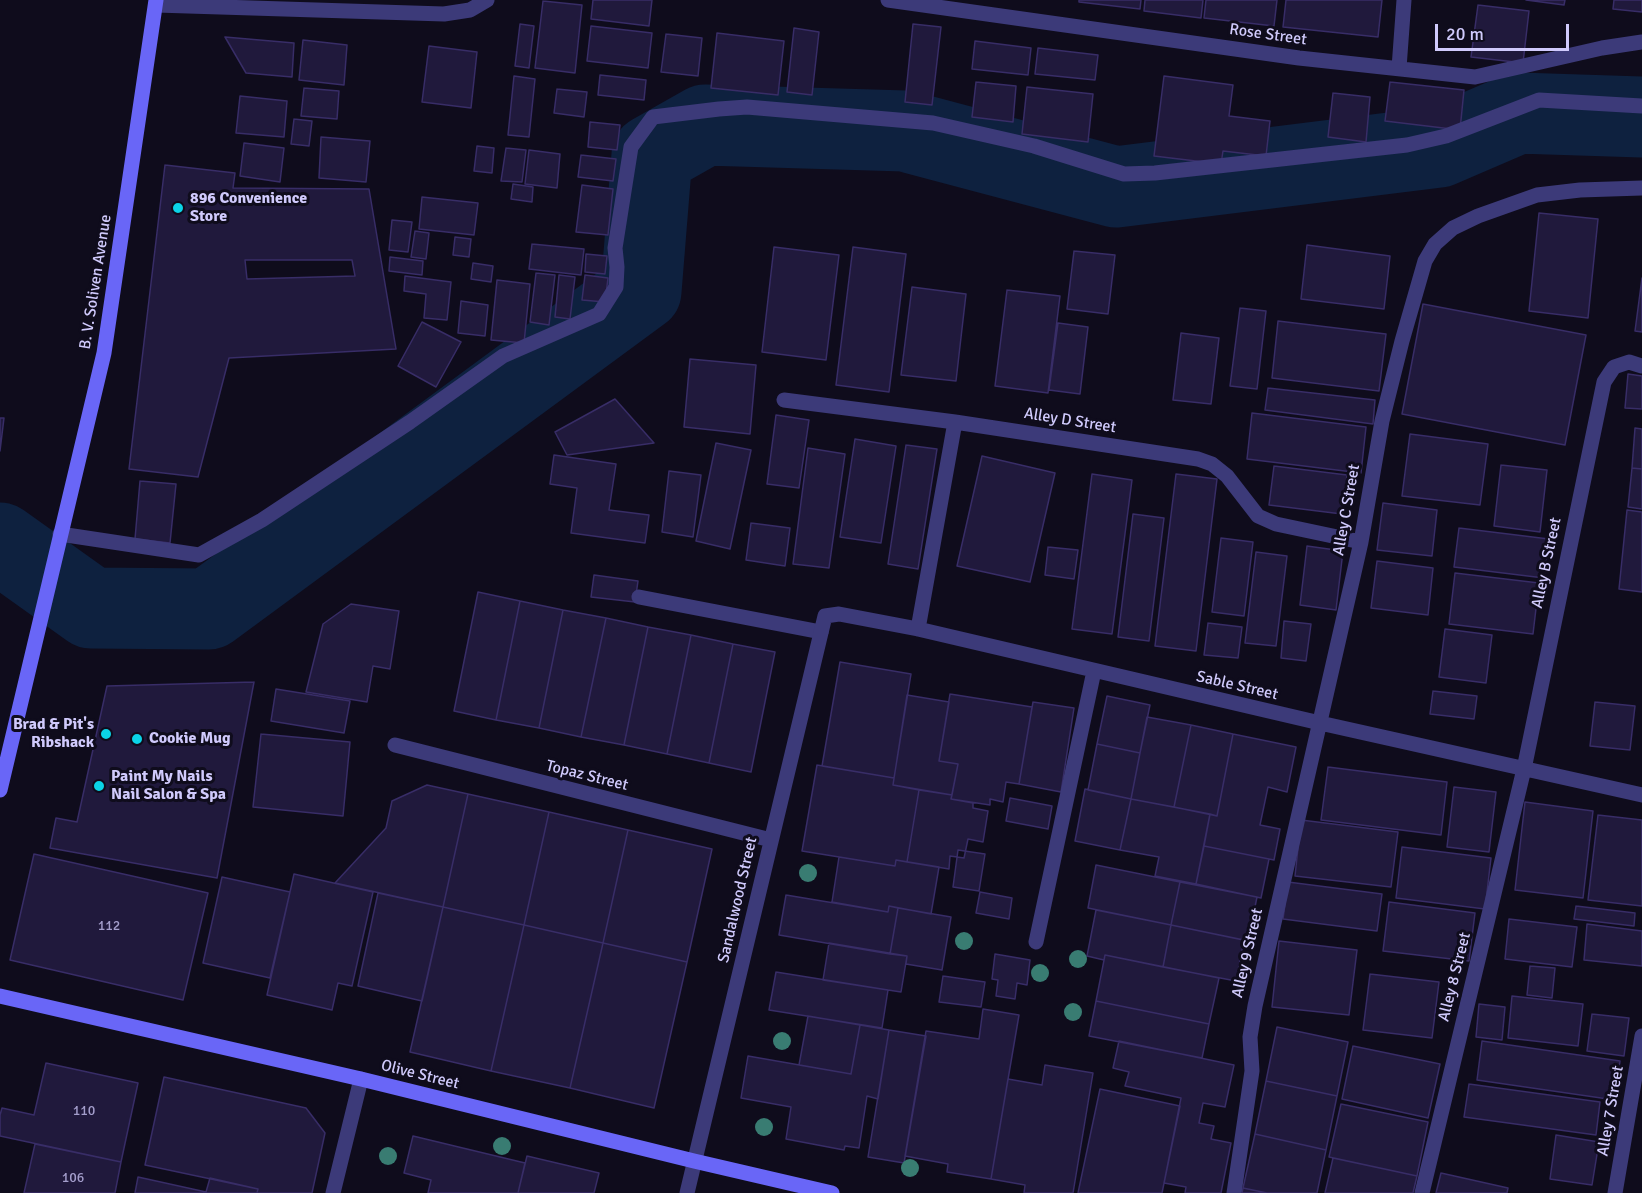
<!DOCTYPE html>
<style>
body{margin:0}
#map{position:relative;width:1642px;height:1193px;overflow:hidden;background:#0f0c1c;font-family:Signika,sans-serif}
canvas{display:block}
.scale{position:absolute;left:1435px;top:24px;width:134px;height:27px;box-sizing:border-box;border:3px solid #d0cafc;border-top:0;padding-left:8px;font-size:18px;line-height:21px;white-space:nowrap;color:#d0cafc;-webkit-text-stroke:4px #0f0c1c;paint-order:stroke}
</style>
<div id="map">
<canvas width="1642" height="1193"></canvas>
<div class="scale">20 m</div>
</div>
<script>
const context = document.querySelector('canvas').getContext('2d');
context.lineJoin = 'round';
const shape = rows => new Path2D(rows.map(r => 'M' + r).join(''));
function strokePath(path, color, width, dash) { context.strokeStyle = color; context.lineWidth = width; context.lineCap = dash ? 'butt' : 'round'; context.setLineDash(dash || []); context.stroke(path); }
function fill(path, color) { context.fillStyle = color; context.fill(path, 'evenodd'); }
function write(font, color, halo, rows, align = 'center') {
  context.font = font + ' Signika,sans-serif'; context.lineWidth = 6; context.setLineDash([]); context.textBaseline = 'middle'; context.strokeStyle = halo; context.fillStyle = color; for (const [text, x, y, turn = 0] of rows) {
    context.save(); context.translate(x, y); context.rotate((+turn || 0) * Math.PI / 180); context.textAlign = isNaN(turn) ? turn : align; if (halo) context.strokeText(text, 0, 0); context.fillText(text, 0, 0); context.restore();
  }
}
strokePath(shape([
 [0,543,91,608,209,609,641,291,652,155,705,125,905,131,1116,187,1439,147,1518,113,1642,117]
]), '#0e213f', 81);
const building = shape([
 [593,0,652,0,649,26,591,19,593,0],
 [1079,0,1141,0,1140,9,1079,2,1079,0],
 [1145,0,1203,0,1201,18,1144,11,1145,0],
 [1206,0,1277,0,1274,26,1204,18,1206,0],
 [1286,0,1382,0,1378,37,1283,27,1286,0],
 [1526,0,1565,0,1564,5,1526,0],
 [1614,0,1642,0,1642,12,1613,9,1614,0],
 [543,1,582,5,575,73,535,68,543,1],
 [1478,5,1529,11,1523,63,1471,57,1478,5],
 [520,24,534,26,529,68,515,66,520,24],
 [913,24,941,27,932,105,905,102,913,24],
 [591,26,652,33,648,68,587,61,591,26],
 [794,28,819,32,812,95,787,92,794,28],
 [717,33,784,41,778,95,711,88,717,33],
 [666,34,702,38,698,76,661,72,666,34],
 [225,37,294,43,292,77,246,73,225,37],
 [303,40,347,45,344,85,299,80,303,40],
 [975,41,1031,48,1028,75,972,69,975,41],
 [429,46,477,52,471,108,422,102,429,46],
 [1038,48,1098,55,1095,80,1035,74,1038,48],
 [600,75,646,80,644,100,598,95,600,75],
 [514,76,535,79,529,137,508,135,514,76],
 [1164,76,1233,85,1229,116,1270,121,1266,156,1223,151,1221,164,1154,156,1164,76],
 [976,82,1016,86,1013,122,972,117,976,82],
 [1390,82,1464,90,1460,130,1385,121,1390,82],
 [1027,87,1093,94,1088,142,1022,134,1027,87],
 [304,88,339,91,337,119,301,116,304,88],
 [557,89,587,92,584,117,554,113,557,89],
 [1333,93,1370,97,1366,142,1328,137,1333,93],
 [240,96,287,101,284,137,236,133,240,96],
 [294,119,312,121,309,146,291,144,294,119],
 [590,122,620,125,617,150,588,147,590,122],
 [321,137,370,141,366,182,319,178,321,137],
 [244,143,284,148,280,182,240,176,244,143],
 [477,146,494,148,492,173,474,171,477,146],
 [506,148,526,150,522,182,501,181,506,148],
 [529,150,560,154,557,188,525,184,529,150],
 [581,155,616,159,613,181,578,177,581,155],
 [165,165,235,173,233,188,369,189,396,349,229,358,198,477,129,469,165,165],
 [245,260,352,260,355,276,247,279,245,260],
 [513,184,533,187,532,202,511,199,513,184],
 [582,185,613,189,608,235,576,232,582,185],
 [422,197,478,203,474,235,419,229,422,197],
 [1539,213,1598,219,1588,318,1529,311,1539,213],
 [392,220,412,222,408,252,389,250,392,220],
 [415,231,429,233,426,259,411,257,415,231],
 [455,237,471,239,469,257,453,255,455,237],
 [532,244,584,249,581,275,529,269,532,244],
 [1307,245,1390,256,1384,309,1301,299,1307,245],
 [774,247,839,255,826,360,762,352,774,247],
 [853,247,906,254,889,392,836,385,853,247],
 [1074,251,1115,255,1108,314,1067,309,1074,251],
 [586,254,607,256,605,274,585,272,586,254],
 [390,257,423,261,422,275,389,271,390,257],
 [473,263,493,266,491,282,471,279,473,263],
 [536,273,555,275,549,325,530,322,536,273],
 [559,275,575,277,570,319,555,317,559,275],
 [585,275,608,278,605,302,582,300,585,275],
 [405,276,451,282,447,320,424,318,426,294,404,291,405,276],
 [1642,278,1642,332,1635,331,1642,278],
 [497,280,530,284,524,343,491,340,497,280],
 [912,287,966,294,956,381,901,375,912,287],
 [1007,290,1060,296,1048,393,995,386,1007,290],
 [461,301,488,305,485,336,458,333,461,301],
 [1423,304,1586,335,1565,445,1402,414,1423,304],
 [1240,308,1266,311,1257,389,1230,386,1240,308],
 [1278,321,1386,334,1379,391,1272,378,1278,321],
 [422,322,461,342,436,387,398,366,422,322],
 [1058,323,1088,327,1080,394,1049,390,1058,323],
 [1181,333,1219,338,1211,404,1173,400,1181,333],
 [690,359,756,365,750,434,684,427,690,359],
 [1628,374,1642,376,1642,409,1625,408,1628,374],
 [1268,388,1375,400,1373,424,1265,410,1268,388],
 [615,399,654,443,567,455,555,432,615,399],
 [1252,413,1366,427,1361,473,1247,459,1252,413],
 [776,415,809,420,799,488,767,484,776,415],
 [0,418,4,418,0,451,0,418],
 [1635,428,1642,429,1642,469,1632,468,1635,428],
 [1410,434,1488,444,1480,505,1402,496,1410,434],
 [855,439,896,446,881,543,840,537,855,439],
 [716,443,751,450,730,549,696,541,716,443],
 [906,445,937,449,918,569,888,564,906,445],
 [808,448,845,454,829,568,793,564,808,448],
 [554,455,616,464,609,510,649,515,645,543,571,533,577,488,550,484,554,455],
 [982,456,1055,473,1030,582,957,566,982,456],
 [1501,465,1547,470,1540,532,1494,526,1501,465],
 [1274,466,1347,475,1342,514,1269,505,1274,466],
 [1632,468,1642,469,1642,509,1628,507,1632,468],
 [669,471,701,475,693,537,662,532,669,471],
 [1092,474,1132,480,1112,634,1072,629,1092,474],
 [1176,474,1217,479,1196,651,1155,646,1176,474],
 [140,481,176,484,170,543,135,539,140,481],
 [1383,503,1437,510,1432,556,1377,550,1383,503],
 [1627,510,1642,512,1642,592,1619,589,1627,510],
 [1133,514,1164,518,1149,641,1118,637,1133,514],
 [751,523,790,528,785,566,746,560,751,523],
 [1459,528,1549,539,1544,578,1454,567,1459,528],
 [1221,538,1253,542,1244,616,1212,612,1221,538],
 [1307,546,1343,551,1336,610,1300,605,1307,546],
 [1048,547,1078,550,1074,579,1045,575,1048,547],
 [1256,552,1287,556,1276,646,1245,643,1256,552],
 [1377,561,1433,568,1428,615,1371,608,1377,561],
 [1455,573,1539,583,1533,634,1449,624,1455,573],
 [594,575,638,581,635,602,591,597,594,575],
 [478,592,520,601,496,720,454,711,478,592],
 [520,601,563,610,539,728,496,720,520,601],
 [351,604,399,611,390,669,373,666,367,702,306,692,323,624,351,604],
 [563,610,606,618,581,737,539,728,563,610],
 [606,618,648,627,624,745,581,737,606,618],
 [1284,621,1311,624,1306,661,1281,658,1284,621],
 [1208,623,1242,627,1238,658,1204,655,1208,623],
 [648,627,691,635,667,754,624,745,648,627],
 [1445,629,1492,635,1486,683,1439,677,1445,629],
 [691,635,733,644,709,763,667,754,691,635],
 [733,644,775,652,751,772,709,763,733,644],
 [840,662,911,674,894,778,822,766,840,662],
 [254,682,217,878,50,848,56,818,77,822,107,686,254,682],
 [276,689,350,701,344,733,271,721,276,689],
 [1433,691,1477,696,1474,719,1430,714,1433,691],
 [950,694,1032,707,1019,784,1006,782,1003,802,990,799,990,805,951,799,958,764,939,761,950,694],
 [907,695,949,702,939,761,958,764,952,795,893,785,907,695],
 [1107,696,1150,705,1140,753,1097,744,1107,696],
 [1033,702,1074,708,1061,792,1019,784,1033,702],
 [1595,702,1635,706,1630,750,1590,746,1595,702],
 [1147,717,1191,725,1174,807,1131,799,1147,717],
 [1191,725,1233,734,1217,816,1174,807,1191,725],
 [261,734,350,742,343,816,253,807,261,734],
 [1233,734,1296,747,1287,792,1268,787,1260,825,1280,829,1274,860,1204,846,1210,814,1217,816,1233,734],
 [1097,744,1140,753,1131,799,1088,790,1097,744],
 [817,765,894,778,893,785,919,790,907,862,896,860,895,866,802,851,817,765],
 [1328,767,1447,782,1441,835,1321,820,1328,767],
 [427,785,468,794,443,907,335,883,386,828,392,801,427,785],
 [1454,787,1496,792,1489,852,1447,847,1454,787],
 [1085,789,1131,799,1120,850,1075,841,1085,789],
 [919,790,952,795,951,799,973,803,973,808,988,811,983,842,968,839,964,858,950,856,949,869,907,862,919,790],
 [468,794,549,812,524,925,443,907,468,794],
 [1010,798,1052,806,1048,829,1006,821,1010,798],
 [1131,799,1210,814,1196,884,1155,876,1159,857,1120,850,1131,799],
 [1525,802,1593,811,1583,898,1515,890,1525,802],
 [549,812,628,830,603,943,524,925,549,812],
 [1598,815,1642,820,1642,906,1588,900,1598,815],
 [1301,820,1398,832,1391,887,1295,876,1301,820],
 [628,830,712,849,687,962,603,943,628,830],
 [1204,846,1269,859,1261,898,1196,884,1204,846],
 [1402,847,1491,858,1485,909,1396,898,1402,847],
 [958,850,985,854,979,891,953,887,958,850],
 [34,854,208,893,183,1000,10,960,34,854],
 [839,857,895,866,896,860,939,867,931,914,889,906,888,912,832,902,839,857],
 [1096,865,1180,882,1171,925,1088,908,1096,865],
 [294,874,373,892,352,986,338,983,332,1010,267,995,294,874],
 [222,877,290,892,270,978,203,963,222,877],
 [1180,882,1257,897,1248,941,1171,925,1180,882],
 [1288,882,1382,894,1377,931,1283,919,1288,882],
 [980,892,1012,898,1009,919,976,913,980,892],
 [378,893,443,907,422,1001,358,986,378,893],
 [786,895,888,912,889,906,898,908,890,954,779,935,786,895],
 [1389,902,1475,913,1469,961,1383,951,1389,902],
 [1576,906,1635,913,1634,926,1574,919,1576,906],
 [443,907,524,925,491,1071,410,1052,443,907],
 [898,908,951,917,942,970,906,964,907,956,890,954,898,908],
 [1096,910,1171,925,1163,967,1105,955,1104,960,1087,956,1096,910],
 [1509,919,1577,927,1572,967,1505,959,1509,919],
 [1587,924,1642,931,1642,966,1584,960,1587,924],
 [524,925,603,943,570,1088,491,1071,524,925],
 [1171,925,1244,940,1236,981,1163,967,1171,925],
 [1279,941,1357,950,1349,1015,1272,1007,1279,941],
 [603,943,687,962,654,1108,570,1088,603,943],
 [829,943,907,956,901,992,823,980,829,943],
 [995,954,1030,960,1027,985,1017,983,1015,999,996,996,998,980,992,979,995,954],
 [1105,955,1219,978,1209,1024,1096,1001,1105,955],
 [1530,966,1555,968,1552,998,1527,995,1530,966],
 [776,972,888,990,882,1028,769,1010,776,972],
 [1370,974,1439,982,1432,1038,1363,1030,1370,974],
 [943,976,985,982,981,1007,939,1002,943,976],
 [1512,996,1583,1004,1578,1046,1508,1038,1512,996],
 [1096,1001,1209,1024,1202,1058,1089,1036,1096,1001],
 [1479,1004,1505,1007,1502,1040,1476,1037,1479,1004],
 [983,1009,1019,1015,991,1179,947,1172,948,1164,905,1156,926,1031,979,1039,983,1009],
 [1592,1014,1629,1018,1624,1056,1587,1051,1592,1014],
 [808,1016,860,1025,851,1074,799,1065,808,1016],
 [860,1025,889,1030,878,1099,867,1096,859,1148,845,1146,844,1150,786,1139,791,1107,741,1098,748,1056,851,1074,860,1025],
 [1277,1027,1348,1042,1337,1096,1266,1081,1277,1027],
 [889,1030,926,1036,904,1163,868,1157,889,1030],
 [1119,1041,1234,1065,1225,1107,1203,1103,1199,1123,1214,1126,1211,1139,1231,1143,1221,1193,1185,1193,1186,1187,1164,1183,1181,1098,1125,1086,1129,1072,1113,1068,1119,1041],
 [1482,1041,1620,1061,1615,1100,1477,1080,1482,1041],
 [1353,1046,1440,1064,1428,1118,1342,1099,1353,1046],
 [46,1063,138,1083,121,1162,0,1136,0,1115,2,1108,34,1115,46,1063],
 [1045,1065,1093,1073,1073,1193,1024,1193,1025,1185,991,1179,1008,1079,1042,1085,1045,1065],
 [164,1077,306,1108,325,1133,312,1193,257,1193,258,1189,145,1165,164,1077],
 [1266,1081,1337,1096,1326,1150,1255,1134,1266,1081],
 [1469,1084,1600,1102,1596,1135,1464,1117,1469,1084],
 [1100,1089,1180,1106,1162,1193,1078,1193,1100,1089],
 [1341,1104,1428,1122,1417,1176,1329,1157,1341,1104],
 [1255,1134,1326,1150,1317,1193,1267,1193,1243,1188,1255,1134],
 [1556,1135,1599,1142,1592,1185,1550,1179,1556,1135],
 [413,1136,525,1163,518,1193,428,1193,431,1180,404,1173,413,1136],
 [35,1144,121,1162,115,1193,24,1193,35,1144],
 [527,1156,599,1173,594,1193,518,1193,527,1156],
 [1333,1158,1417,1176,1413,1193,1325,1193,1333,1158],
 [1441,1173,1508,1188,1507,1193,1436,1193,1441,1173],
 [138,1177,206,1192,210,1178,258,1189,257,1193,135,1193,138,1177],
 [1243,1188,1267,1193,1242,1193,1243,1188]
]);
fill(building, '#20193c');
strokePath(building, '#382d67', 1.5);
strokePath(shape([
 [60,534,199,555,262,520,410,422,503,356,599,314,616,287,617,267,615,248,631,147,653,117,719,109,747,107,933,123,1034,146,1124,174,1155,173,1407,145,1446,136,1539,100,1642,106],
 [639,597,821,632],
 [1615,1193,1642,1036]
]), '#3c3a79', 15);
strokePath(shape([
 [888,0,1299,58,1475,77,1602,48,1642,42],
 [156,5,444,14,470,10,487,0],
 [1399,68,1404,0],
 [784,400,955,422,1198,459,1212,464,1227,476,1258,516,1276,524,1361,542],
 [918,629,955,422],
 [395,745,771,840],
 [1036,942,1094,671],
 [333,1193,361,1079],
 [687,1193,825,616,839,614,918,629,1320,723,1642,795],
 [1234,1193,1252,1071,1250,1037,1255,1006,1361,542,1382,421,1402,341,1425,261,1435,244,1453,228,1478,216,1537,195,1580,190,1642,188],
 [1422,1193,1524,769,1604,382,1614,367,1629,362,1642,366]
]), '#3c3a79', 15);
strokePath(shape([
 [0,790,104,353,156,0],
 [0,996,361,1079,694,1161,832,1193]
]), '#6966f7', 15);
context.fillStyle = '#397c72';
for (const [x, y] of [
 [808,873],
 [964,941],
 [1078,959],
 [1040,973],
 [1073,1012],
 [782,1041],
 [764,1127],
 [502,1146],
 [388,1156],
 [910,1168]
]) { context.beginPath(); context.arc(x, y, 9, 0, 2 * Math.PI); context.fill(); }
for (const [x, y, r, color] of [
 [178,208,6,"#0bd3e7"],
 [106,734,6,"#0bd3e7"],
 [137,739,6,"#0bd3e7"],
 [99,786,6,"#0bd3e7"]
]) { const dot = new Path2D(); dot.arc(x, y, r, 0, 2 * Math.PI); context.fillStyle = color; context.fill(dot); strokePath(dot, '#0f0c1c', 2); }
write('14px', '#a49ecc', null, [
 ["112",109,926],
 ["110",84,1111],
 ["106",73,1178]
]);
write('16px', '#d0cafc', '#0f0c1c', [
 ["Rose Street",1268,35,8],
 ["B. V. Soliven Avenue",96,282,-81],
 ["Alley D Street",1070,421,9],
 ["Alley C Street",1347,510,-80],
 ["Alley B Street",1547,563,-78],
 ["Sable Street",1237,686,13],
 ["Topaz Street",587,776,14],
 ["Sandalwood Street",738,900,-77],
 ["Alley 9 Street",1248,953,-77],
 ["Alley 8 Street",1455,977,-76],
 ["Olive Street",420,1075,14],
 ["Alley 7 Street",1611,1111,-80]
]);
write('bold 16px', '#d0cafc', '#0f0c1c', [
 ["896 Convenience",190,199],
 ["Store",190,217],
 ["Brad & Pit's",94,725,"right"],
 ["Ribshack",94,743,"right"],
 ["Cookie Mug",149,739],
 ["Paint My Nails",111,777],
 ["Nail Salon & Spa",111,795]
], 'left');
</script>
